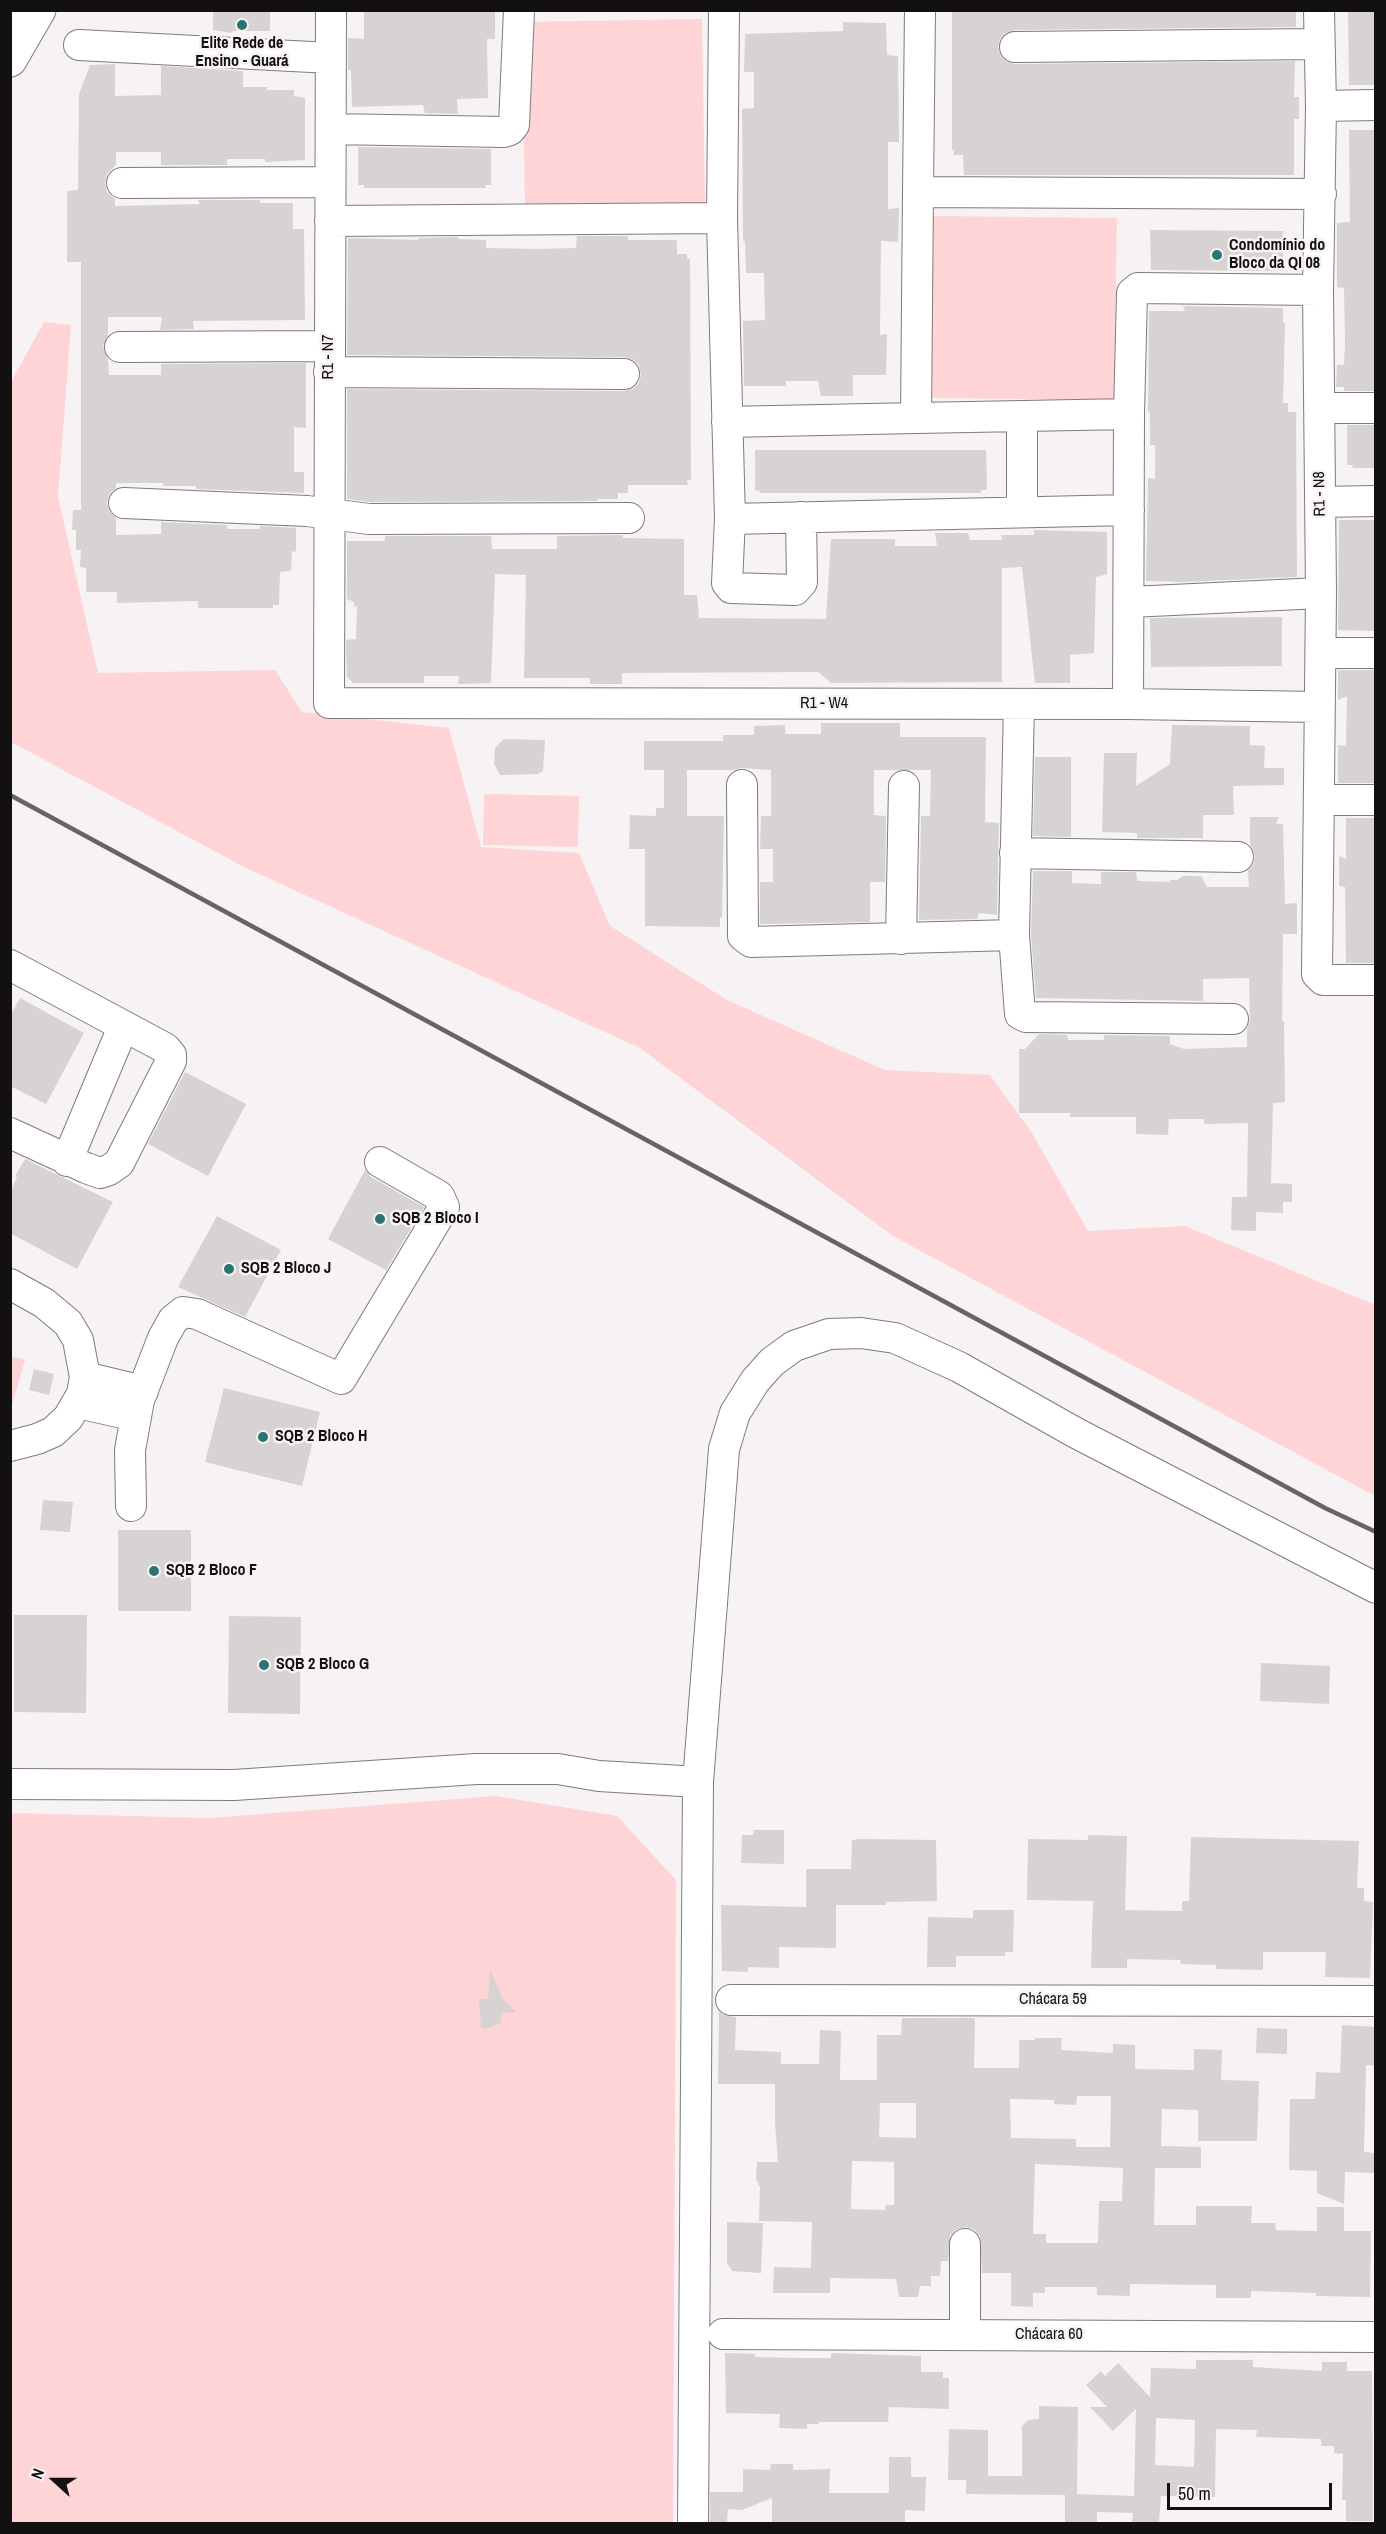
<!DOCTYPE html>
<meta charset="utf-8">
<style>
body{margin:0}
#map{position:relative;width:1386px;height:2534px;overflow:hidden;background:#f7f2f3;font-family:"Archivo Narrow",sans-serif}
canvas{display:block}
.frame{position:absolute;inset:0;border:12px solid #121010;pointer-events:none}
.north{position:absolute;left:24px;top:2450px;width:60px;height:60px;-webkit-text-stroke:4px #f7f2f3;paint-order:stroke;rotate:291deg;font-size:16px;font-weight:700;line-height:24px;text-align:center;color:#121010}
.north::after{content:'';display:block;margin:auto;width:21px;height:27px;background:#121010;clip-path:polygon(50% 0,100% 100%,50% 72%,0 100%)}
.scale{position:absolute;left:1167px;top:2483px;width:165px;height:27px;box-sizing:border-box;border:3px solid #121010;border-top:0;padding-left:8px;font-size:18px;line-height:21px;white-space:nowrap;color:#121010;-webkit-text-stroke:4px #f7f2f3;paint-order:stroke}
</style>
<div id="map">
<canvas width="1386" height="2534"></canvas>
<div class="frame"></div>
<div class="north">N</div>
<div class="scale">50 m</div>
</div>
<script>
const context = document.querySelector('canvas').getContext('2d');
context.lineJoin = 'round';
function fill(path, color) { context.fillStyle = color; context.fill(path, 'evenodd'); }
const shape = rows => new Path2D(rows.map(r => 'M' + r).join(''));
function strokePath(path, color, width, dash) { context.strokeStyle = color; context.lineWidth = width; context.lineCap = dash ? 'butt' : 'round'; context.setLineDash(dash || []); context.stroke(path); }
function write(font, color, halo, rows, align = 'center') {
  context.font = font + ' "Archivo Narrow",sans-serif'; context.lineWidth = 5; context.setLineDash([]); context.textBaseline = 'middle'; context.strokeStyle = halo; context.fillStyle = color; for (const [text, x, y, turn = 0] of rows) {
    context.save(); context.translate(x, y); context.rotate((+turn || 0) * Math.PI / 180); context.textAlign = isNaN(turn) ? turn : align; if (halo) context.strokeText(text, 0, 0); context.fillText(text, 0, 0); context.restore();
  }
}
fill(shape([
 [702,19,705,205,525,209,522,22],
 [933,216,1117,218,1114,400,930,398],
 [44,322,71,325,58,497,98,673,275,670,302,712,449,728,481,847,579,853,610,926,727,1000,885,1070,990,1075,1032,1133,1088,1231,1185,1226,1375,1305,1375,1496,893,1236,640,1048,246,868,11,742,11,382],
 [484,794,579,796,578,847,483,845],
 [11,1356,25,1360,11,1408,10,1408],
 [496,1796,617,1816,676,1880,673,2523,11,2524,11,1813,210,1818]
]), '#fed4d7');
fill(shape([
 [213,10,270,10,270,31,233,31,232,33,213,30],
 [364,10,495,10,495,39,487,39,488,98,457,99,458,114,425,113,423,105,352,107,351,70,348,70,348,38,364,39],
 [952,10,1296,10,1296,27,1015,30,1006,33,1000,39,998,47,1001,56,1007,62,1015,64,1295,61,1294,97,1299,97,1299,119,1294,119,1294,175,964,175,963,155,954,155,954,150,952,150],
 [1348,10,1376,10,1376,85,1349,85],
 [843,22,886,23,887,55,898,56,899,142,888,142,888,209,899,208,898,242,881,241,880,335,887,334,886,375,853,375,853,396,821,396,818,381,786,381,786,386,744,386,743,321,765,320,764,273,746,273,745,241,743,241,742,109,754,108,754,72,744,72,745,34,843,31],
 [115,64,115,96,161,95,161,66,243,71,243,87,267,87,267,90,294,90,294,96,305,98,305,160,265,162,265,159,227,159,227,165,161,165,161,152,116,152,116,165,107,174,105,183,107,192,115,199,115,206,200,204,198,200,260,200,260,203,293,203,293,229,304,229,305,320,193,321,194,329,160,330,162,317,108,317,108,336,103,346,108,360,109,375,161,375,161,364,306,363,306,428,294,427,294,472,304,472,304,493,196,489,196,486,163,486,163,483,116,483,116,488,110,493,107,502,109,511,116,518,116,535,161,534,161,522,227,525,227,529,260,529,260,526,296,528,296,552,292,551,291,571,280,572,279,605,273,605,273,608,198,608,198,601,117,603,117,592,86,592,86,568,80,567,81,550,76,550,76,530,72,530,73,510,81,510,81,262,67,262,67,191,78,190,79,94,90,65],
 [1349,130,1374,130,1376,138,1376,391,1344,391,1344,387,1336,387,1337,365,1344,365,1345,343,1344,288,1337,287,1337,223,1350,222],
 [358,147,491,149,491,185,485,185,486,188,364,188,364,185,358,185],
 [1150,230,1283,231,1283,271,1151,270],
 [577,236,628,236,628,240,677,240,677,254,687,254,687,259,690,259,691,480,687,480,688,485,628,485,628,493,618,493,618,499,598,499,598,501,370,502,347,499,347,389,624,391,633,389,639,383,641,375,639,365,632,359,624,357,347,355,348,238,418,240,418,238,458,237,458,239,486,240,486,248,538,249,576,248],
 [1183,306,1283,308,1283,323,1285,323,1283,403,1288,403,1288,412,1296,412,1297,577,1183,582,1146,581,1148,478,1155,479,1155,445,1150,445,1150,412,1148,413,1149,311,1185,311],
 [1347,425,1376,425,1376,468,1352,468,1353,465,1347,465],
 [755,450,986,450,987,490,981,490,981,493,760,493,760,491,755,490],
 [1339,520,1376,520,1376,631,1338,630],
 [1034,530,1107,532,1107,574,1096,577,1094,653,1070,655,1070,683,1035,683,1022,567,1002,568,1002,682,831,683,818,672,622,673,622,684,590,684,590,678,524,678,526,575,495,574,491,683,458,684,459,676,424,676,424,683,353,683,347,677,346,640,356,639,357,606,354,607,354,602,347,599,347,541,385,541,385,536,491,536,492,549,557,549,557,536,623,535,623,538,684,539,684,595,697,595,699,618,826,619,831,539,895,539,895,546,937,546,935,533,968,533,970,540,1002,540,1001,535,1034,535],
 [1282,617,1282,666,1151,667,1150,618],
 [1338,670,1376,670,1376,783,1338,783,1338,745,1346,746,1347,696,1338,700],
 [821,723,900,723,900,737,986,737,985,822,999,823,997,915,979,913,977,919,919,920,921,816,930,816,931,770,874,770,874,815,886,816,885,882,870,882,870,922,760,924,760,882,773,882,773,849,760,849,761,816,771,816,771,770,741,768,733,770,687,770,687,816,724,816,722,917,720,917,720,927,645,926,645,849,629,849,630,815,656,816,656,808,664,808,664,770,644,770,644,741,723,741,723,735,754,735,754,726,785,725,785,734,821,734],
 [1172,725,1250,726,1250,745,1265,746,1264,768,1284,768,1284,785,1233,786,1234,815,1203,815,1203,838,1137,838,1137,833,1102,832,1104,753,1137,753,1136,786,1170,764],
 [504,739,545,740,543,771,538,774,500,775,494,764,495,748],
 [1035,757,1071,757,1071,837,1033,836],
 [1250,817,1279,817,1276,824,1283,824,1285,904,1297,903,1297,934,1283,934,1282,1021,1284,1021,1285,1102,1273,1103,1271,1183,1292,1184,1292,1202,1283,1202,1283,1213,1256,1212,1256,1231,1231,1230,1232,1197,1247,1197,1248,1123,1204,1124,1204,1119,1169,1119,1168,1135,1136,1134,1136,1117,1070,1117,1070,1113,1019,1113,1019,1049,1025,1049,1039,1034,1067,1035,1068,1040,1104,1040,1104,1035,1170,1036,1170,1044,1184,1049,1247,1047,1247,1029,1250,1020,1249,978,1203,979,1203,1001,1036,998,1031,935,1033,871,1072,871,1072,883,1101,884,1101,872,1136,872,1137,881,1170,882,1170,880,1177,880,1183,876,1201,876,1207,887,1249,887,1248,870,1253,865,1255,857,1250,845],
 [1346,818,1376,818,1376,963,1346,963,1345,887,1339,886,1339,856,1346,859],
 [20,998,84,1033,46,1104,10,1086,10,1016],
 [185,1072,246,1104,208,1176,148,1144],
 [25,1159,113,1202,77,1269,10,1233,10,1193,17,1177,15,1176],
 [365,1170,371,1177,424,1207,386,1270,328,1239],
 [217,1216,281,1250,245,1317,178,1287],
 [34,1369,54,1374,49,1395,29,1390],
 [224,1388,320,1412,302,1486,205,1462],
 [43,1500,73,1502,70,1532,40,1530],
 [118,1530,191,1530,191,1611,118,1611],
 [14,1615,87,1615,86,1713,14,1712],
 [229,1616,301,1617,300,1714,228,1713],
 [1261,1663,1330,1666,1329,1704,1260,1701],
 [754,1830,784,1830,784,1864,741,1863,742,1835,753,1835],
 [1088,1835,1127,1836,1125,1910,1182,1911,1182,1901,1189,1901,1191,1837,1359,1841,1357,1888,1364,1888,1364,1901,1373,1902,1370,1978,1325,1977,1326,1952,1263,1952,1263,1970,1216,1969,1216,1965,1180,1964,1181,1960,1127,1959,1127,1968,1091,1968,1093,1901,1027,1900,1028,1839,1088,1840],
 [860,1839,936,1840,937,1901,886,1902,886,1905,836,1905,836,1948,779,1947,779,1968,748,1967,748,1972,722,1971,721,1905,806,1907,806,1869,851,1869,852,1840],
 [973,1910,1014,1910,1013,1952,1005,1952,1005,1956,956,1956,956,1967,927,1967,928,1917,973,1918],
 [490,1970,503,1999,516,2012,501,2013,501,2023,489,2028,481,2028,479,1999,488,1999],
 [719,2011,723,2015,736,2017,735,2050,781,2052,781,2064,819,2064,820,2030,841,2031,840,2080,877,2080,877,2035,901,2035,902,2018,975,2018,974,2068,1019,2068,1019,2040,1035,2040,1035,2038,1062,2038,1061,2050,1113,2053,1113,2044,1135,2045,1135,2069,1194,2070,1194,2049,1222,2050,1221,2080,1259,2081,1257,2141,1198,2141,1198,2110,1162,2109,1161,2146,1201,2147,1201,2168,1155,2168,1154,2225,1196,2225,1196,2206,1252,2206,1251,2223,1275,2223,1276,2230,1317,2231,1317,2207,1344,2207,1344,2231,1371,2231,1370,2297,1316,2296,1316,2293,1251,2291,1251,2298,1216,2298,1216,2285,1130,2284,1130,2296,1097,2295,1097,2287,1045,2287,1045,2293,1033,2293,1033,2307,1011,2306,1011,2273,982,2273,980,2236,974,2229,966,2227,957,2229,950,2235,948,2261,941,2261,940,2276,931,2276,931,2286,920,2286,918,2297,899,2297,896,2279,830,2278,830,2293,773,2293,774,2267,811,2268,812,2222,759,2221,760,2187,756,2179,757,2162,778,2162,775,2122,775,2084,718,2084],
 [1077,2096,1111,2096,1110,2147,1076,2147,1076,2139,1011,2138,1010,2099,1054,2100,1054,2104,1076,2105],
 [880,2103,916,2103,916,2138,879,2137],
 [852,2161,894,2162,894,2205,886,2205,885,2210,851,2209],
 [1035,2164,1123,2168,1122,2201,1099,2201,1098,2243,1046,2243,1046,2234,1033,2234],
 [1342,2025,1376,2027,1376,2066,1366,2065,1364,2152,1374,2153,1374,2173,1345,2172,1344,2204,1317,2193,1317,2171,1289,2170,1290,2099,1315,2099,1316,2072,1340,2073],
 [1257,2028,1287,2029,1287,2054,1256,2053],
 [727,2222,763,2223,761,2273,732,2271,727,2263],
 [725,2353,755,2354,755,2357,801,2358,831,2358,831,2353,921,2356,921,2372,943,2372,943,2378,949,2378,949,2409,889,2407,888,2422,819,2422,819,2424,807,2424,807,2429,779,2428,780,2414,726,2413],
 [1196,2360,1253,2360,1253,2367,1322,2371,1322,2362,1347,2362,1347,2371,1372,2371,1373,2521,1346,2521,1346,2500,1342,2500,1343,2454,1334,2453,1334,2446,1321,2446,1321,2439,1256,2437,1257,2430,1216,2429,1215,2497,1161,2496,1159,2523,1132,2523,1133,2513,1097,2512,1097,2523,1065,2523,1065,2495,966,2494,966,2480,948,2480,949,2429,988,2430,988,2476,1022,2476,1022,2426,1028,2420,1039,2419,1039,2406,1078,2407,1077,2494,1134,2496,1136,2409,1113,2431,1090,2407,1107,2407,1086,2385,1101,2371,1105,2376,1118,2363,1150,2397,1151,2368,1196,2369],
 [1156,2418,1195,2420,1194,2467,1155,2465],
 [889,2457,911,2457,911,2477,926,2477,925,2511,905,2510,905,2523,772,2523,772,2498,742,2510,728,2509,727,2523,710,2523,710,2492,743,2492,743,2469,770,2470,771,2464,793,2464,793,2470,830,2469,829,2493,889,2493]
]), '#d8d3d3');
const minor = shape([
 [331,10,329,703,1128,704,1319,707],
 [724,10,722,218,730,519,1129,510],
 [920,10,918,192,1321,194],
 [1319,10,1321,106,1318,290,1321,593,1317,974,1323,980,1376,980],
 [79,45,331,58],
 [1015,47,1318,44],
 [1321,106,1376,105],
 [331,129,504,132,510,130,514,125,519,10],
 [122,183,330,182],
 [330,221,722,218],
 [120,347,329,346],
 [329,372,624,374],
 [1319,408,1376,408],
 [916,418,1129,414],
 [727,422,916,418,918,192],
 [1320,502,1376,501],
 [124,503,307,511,369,519,629,518],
 [1022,512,1022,416],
 [730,519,727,583,731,588,795,590,802,582,801,517],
 [1130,602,1321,593],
 [1321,653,1376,653],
 [1019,704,1014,935,1020,1014,1026,1017,1233,1019],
 [1128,704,1129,414,1132,293,1138,288,1318,290],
 [742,785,743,936,751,942,1014,935],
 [1320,800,1376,800],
 [1015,853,1238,857],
 [901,939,904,786],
 [10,965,165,1048,171,1055,171,1061,119,1163,109,1170,100,1173,86,1168,10,1133],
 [67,1161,123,1027],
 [10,1284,44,1303,68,1323,78,1340,85,1377,82,1394,68,1418,53,1432,37,1439,10,1446],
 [85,1377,143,1391],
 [78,1403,136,1416],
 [131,1506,130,1450,139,1400,163,1338,173,1320,183,1312,197,1314,341,1379,444,1207,439,1196,380,1162],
 [10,1784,234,1785,476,1769,558,1769,599,1776,698,1782],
 [731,2000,1376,2001],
 [965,2244,965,2335],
 [723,2334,1376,2337],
 [693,2524,698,1782,724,1449,735,1413,755,1381,772,1362,794,1346,829,1334,861,1333,895,1338,959,1367,1076,1433,1376,1588]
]);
const major = shape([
 [10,60,39,10]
]);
const highway = shape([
 [10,13,12,10]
]);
strokePath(minor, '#7f7b7b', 32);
strokePath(major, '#7f7b7b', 35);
strokePath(highway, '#7f7b7b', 35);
strokePath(minor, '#fff', 30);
strokePath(major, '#fff', 33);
strokePath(highway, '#fff', 33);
strokePath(shape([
 [10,795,1325,1508,1376,1532]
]), '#676465', 4.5);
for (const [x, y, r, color] of [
 [242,25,6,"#2a7471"],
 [1217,255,6,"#2a7471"],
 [380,1219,6,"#2a7471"],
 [229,1269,6,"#2a7471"],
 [263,1437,6,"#2a7471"],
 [154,1571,6,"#2a7471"],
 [264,1665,6,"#2a7471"]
]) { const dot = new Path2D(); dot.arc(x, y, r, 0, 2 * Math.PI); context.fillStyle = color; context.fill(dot); strokePath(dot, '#f7f2f3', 2); }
write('bold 16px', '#121010', '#f7f2f3', [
 ["Elite Rede de",242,44,"center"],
 ["Ensino - Guará",242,62,"center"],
 ["Condomínio do",1229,246],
 ["Bloco da QI 08",1229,264],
 ["SQB 2 Bloco I",392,1219],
 ["SQB 2 Bloco J",241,1269],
 ["SQB 2 Bloco H",275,1437],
 ["SQB 2 Bloco F",166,1571],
 ["SQB 2 Bloco G",276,1665]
], 'left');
write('16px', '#121010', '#f7f2f3', [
 ["R1 - N7",329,357,-90],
 ["R1 - N8",1320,494,-91],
 ["R1 - W4",824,704],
 ["Chácara 59",1053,2000],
 ["Chácara 60",1049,2335]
]);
</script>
